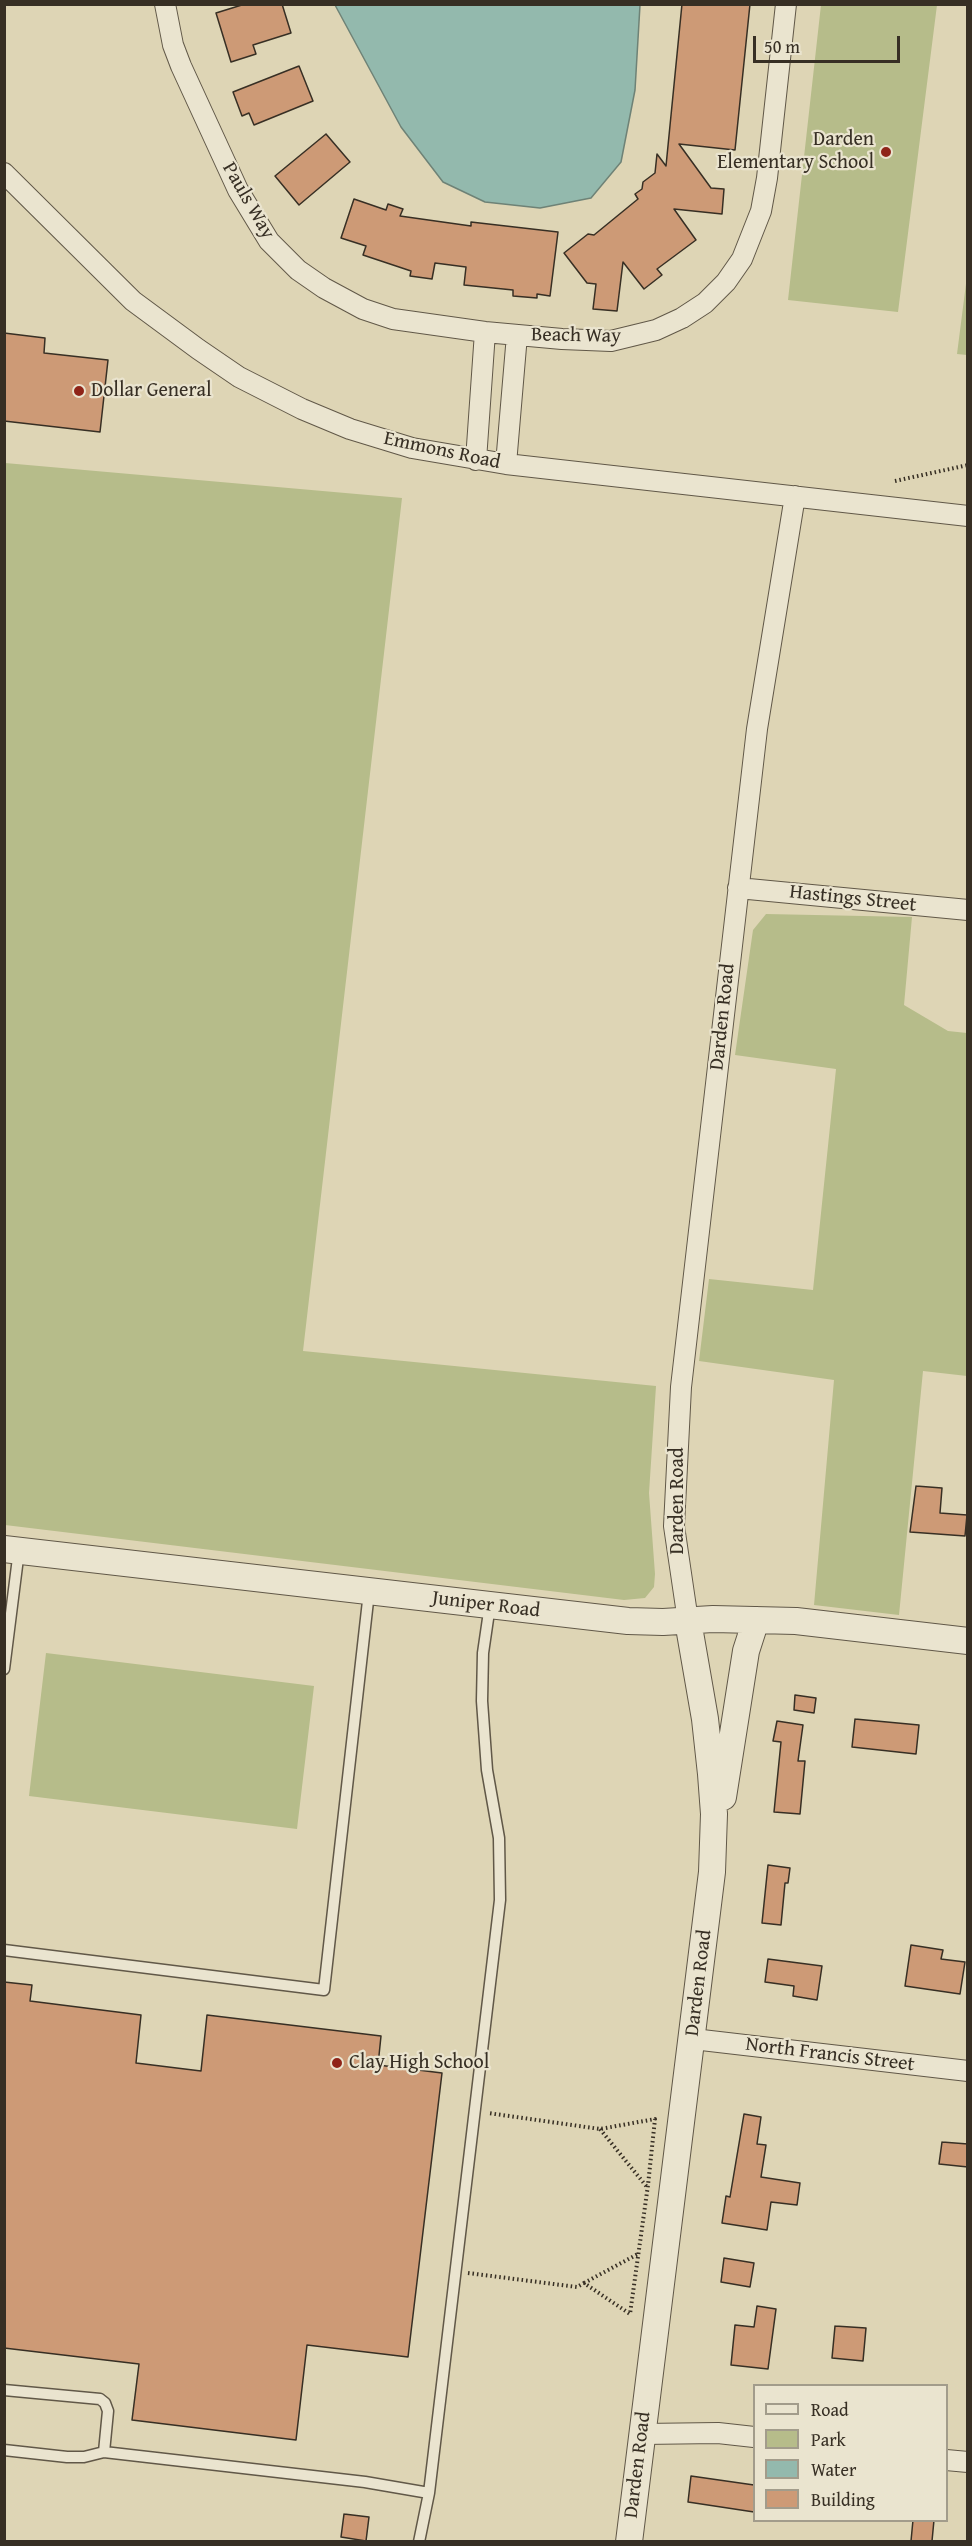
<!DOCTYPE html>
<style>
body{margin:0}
#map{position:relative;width:972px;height:2546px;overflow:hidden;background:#ded5b5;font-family:"Gentium Book Plus",serif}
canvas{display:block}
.frame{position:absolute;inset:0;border:6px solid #372f24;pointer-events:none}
.legend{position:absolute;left:753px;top:2384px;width:195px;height:138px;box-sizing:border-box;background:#eae4cf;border:2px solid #a29c8b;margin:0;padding:8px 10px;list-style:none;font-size:18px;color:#372f24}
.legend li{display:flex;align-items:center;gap:12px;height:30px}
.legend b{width:30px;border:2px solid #a29c8b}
.scale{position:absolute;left:753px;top:36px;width:147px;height:27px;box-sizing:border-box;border:3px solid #372f24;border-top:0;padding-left:8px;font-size:18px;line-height:21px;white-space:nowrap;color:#372f24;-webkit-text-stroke:4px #eae4cf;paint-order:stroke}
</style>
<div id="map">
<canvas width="972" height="2546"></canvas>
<div class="frame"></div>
<ul class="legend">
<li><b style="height:8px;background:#eae4cf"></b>Road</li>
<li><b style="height:16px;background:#b6bc8a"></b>Park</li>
<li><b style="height:16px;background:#93b9ad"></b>Water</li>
<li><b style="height:16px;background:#cd9a76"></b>Building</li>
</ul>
<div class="scale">50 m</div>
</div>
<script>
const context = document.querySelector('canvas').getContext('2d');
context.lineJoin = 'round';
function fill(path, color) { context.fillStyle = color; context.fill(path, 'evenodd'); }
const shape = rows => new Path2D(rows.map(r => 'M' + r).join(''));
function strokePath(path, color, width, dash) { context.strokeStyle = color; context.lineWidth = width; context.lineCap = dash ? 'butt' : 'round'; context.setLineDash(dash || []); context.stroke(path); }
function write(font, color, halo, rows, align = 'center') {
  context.font = font + ' "Gentium Book Plus",serif'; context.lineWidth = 4.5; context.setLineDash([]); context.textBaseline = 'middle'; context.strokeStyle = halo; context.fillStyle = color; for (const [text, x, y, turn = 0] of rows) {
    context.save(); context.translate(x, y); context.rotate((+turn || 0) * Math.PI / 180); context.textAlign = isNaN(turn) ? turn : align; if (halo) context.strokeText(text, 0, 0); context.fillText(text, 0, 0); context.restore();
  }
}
fill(shape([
 [821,5,937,5,898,312,788,300],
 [967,276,967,355,957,354],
 [5,463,402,498,303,1351,656,1386,649,1493,655,1574,654,1587,645,1598,624,1600,5,1525],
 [766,914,912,917,904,1005,948,1031,967,1033,967,1376,923,1371,899,1615,814,1605,834,1380,699,1361,709,1279,813,1290,836,1069,735,1055,753,930],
 [46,1653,314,1686,297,1829,29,1796]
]), '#b6bc8a');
const water = shape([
 [335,5,640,5,635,90,621,162,591,198,540,208,485,202,443,182,401,127,335,5]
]);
fill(water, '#93b9ad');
strokePath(water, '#6e8276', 1.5);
const building = shape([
 [245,4,282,4,291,33,253,45,256,54,231,62,216,13,245,4],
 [682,4,750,4,735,150,679,144,711,188,724,189,722,214,674,209,696,240,657,269,662,275,644,289,623,262,617,311,593,309,596,284,587,283,564,253,588,234,594,235,638,199,635,194,642,189,643,182,655,173,657,154,666,166,682,4],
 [299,66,313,101,254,125,249,113,242,116,233,92,299,66],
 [326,134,350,162,299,205,275,176,326,134],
 [354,199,386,210,388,204,403,209,400,216,471,226,471,222,558,232,550,296,537,294,537,298,513,296,513,290,464,285,466,267,435,263,432,279,410,276,411,271,363,255,366,246,341,238,354,199],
 [4,333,45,338,44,353,108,360,100,432,4,421,4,333],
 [916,1486,942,1488,940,1513,967,1515,965,1536,910,1532,916,1486],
 [795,1695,816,1698,814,1713,794,1710,795,1695],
 [855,1719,919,1725,916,1754,852,1747,855,1719],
 [777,1721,803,1725,798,1761,805,1761,800,1814,774,1812,781,1742,773,1741,777,1721],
 [768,1865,790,1868,788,1883,785,1883,781,1925,762,1923,768,1865],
 [911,1945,943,1950,941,1959,965,1962,960,1994,905,1986,911,1945],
 [768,1959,822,1966,817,2000,793,1996,794,1986,765,1982,768,1959],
 [4,1982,32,1985,30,2001,141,2015,136,2063,201,2071,207,2015,381,2036,378,2065,442,2073,408,2357,307,2345,296,2440,132,2420,139,2364,4,2348,4,1982],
 [744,2114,761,2117,757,2144,766,2145,761,2177,800,2183,797,2205,771,2202,767,2230,722,2223,726,2196,730,2197,744,2114],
 [942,2142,968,2144,968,2167,939,2164,942,2142],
 [724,2258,754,2263,750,2287,721,2282,724,2258],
 [757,2306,776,2309,768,2369,731,2365,735,2325,754,2327,757,2306],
 [835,2326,866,2328,863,2361,832,2358,835,2326],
 [691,2476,754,2485,754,2512,688,2502,691,2476],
 [344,2514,369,2517,366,2541,341,2537,344,2514],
 [913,2520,934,2520,932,2541,911,2541,913,2520]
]);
fill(building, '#cd9a76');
strokePath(building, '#372f24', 1.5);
const service = shape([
 [4,1669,19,1550],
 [4,1950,324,1990,369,1592],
 [4,2390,100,2399,105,2403,108,2411,104,2452],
 [4,2450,67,2457,84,2457,104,2452,365,2482,429,2493],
 [419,2542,429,2493,500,1900,499,1838,487,1770,482,1701,483,1653,490,1605]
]);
const minor = shape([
 [165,4,173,45,181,66,238,190,269,241,298,270,324,288,363,309,393,319,485,332,562,339,611,341,656,330,682,318,705,303,726,282,742,259,761,211,767,178,786,4],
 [4,173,133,301,198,349,239,377,302,409,350,429,412,448,506,464,968,516],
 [476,460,485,332],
 [506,464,517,335],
 [738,888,968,910],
 [688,1621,674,1526,681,1387,757,729,795,496],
 [693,2039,968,2071],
 [642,2434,718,2433,754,2437],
 [946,2460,968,2462]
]);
const tertiary = shape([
 [4,1549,628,1621,663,1622,713,1619,796,1621,968,1641],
 [723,1797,746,1651,756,1620],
 [629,2542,712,1872,714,1814,711,1774,705,1719,688,1621]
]);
strokePath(service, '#615848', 13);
strokePath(minor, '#615848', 22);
strokePath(tertiary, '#615848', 28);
strokePath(shape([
 [895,481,968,465],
 [600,2129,647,2187],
 [468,2273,577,2287,584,2283,630,2314,648,2185,655,2119,600,2129,488,2113],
 [584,2283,638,2254]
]), '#372f24', 4, [1.5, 3]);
strokePath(service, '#eae4cf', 10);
strokePath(minor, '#eae4cf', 20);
strokePath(tertiary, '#eae4cf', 26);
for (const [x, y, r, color] of [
 [886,152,6,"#8f2418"],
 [79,391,6,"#8f2418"],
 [337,2063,6,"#8f2418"]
]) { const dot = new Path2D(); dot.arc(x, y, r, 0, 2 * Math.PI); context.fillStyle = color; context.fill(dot); strokePath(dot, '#eae4cf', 2); }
write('20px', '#372f24', '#eae4cf', [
 ["Darden",874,140,"right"],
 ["Elementary School",874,163,"right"],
 ["Dollar General",91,391],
 ["Clay High School",349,2063]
], 'left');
write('20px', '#372f24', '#eae4cf', [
 ["Pauls Way",248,201,60],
 ["Beach Way",576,336,1],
 ["Emmons Road",442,451,12],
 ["Hastings Street",853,899,6],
 ["Darden Road",723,1017,-84],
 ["Darden Road",678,1501,-90],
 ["Juniper Road",486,1605,7],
 ["Darden Road",699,1983,-83],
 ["North Francis Street",830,2055,7],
 ["Darden Road",638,2465,-83]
]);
</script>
